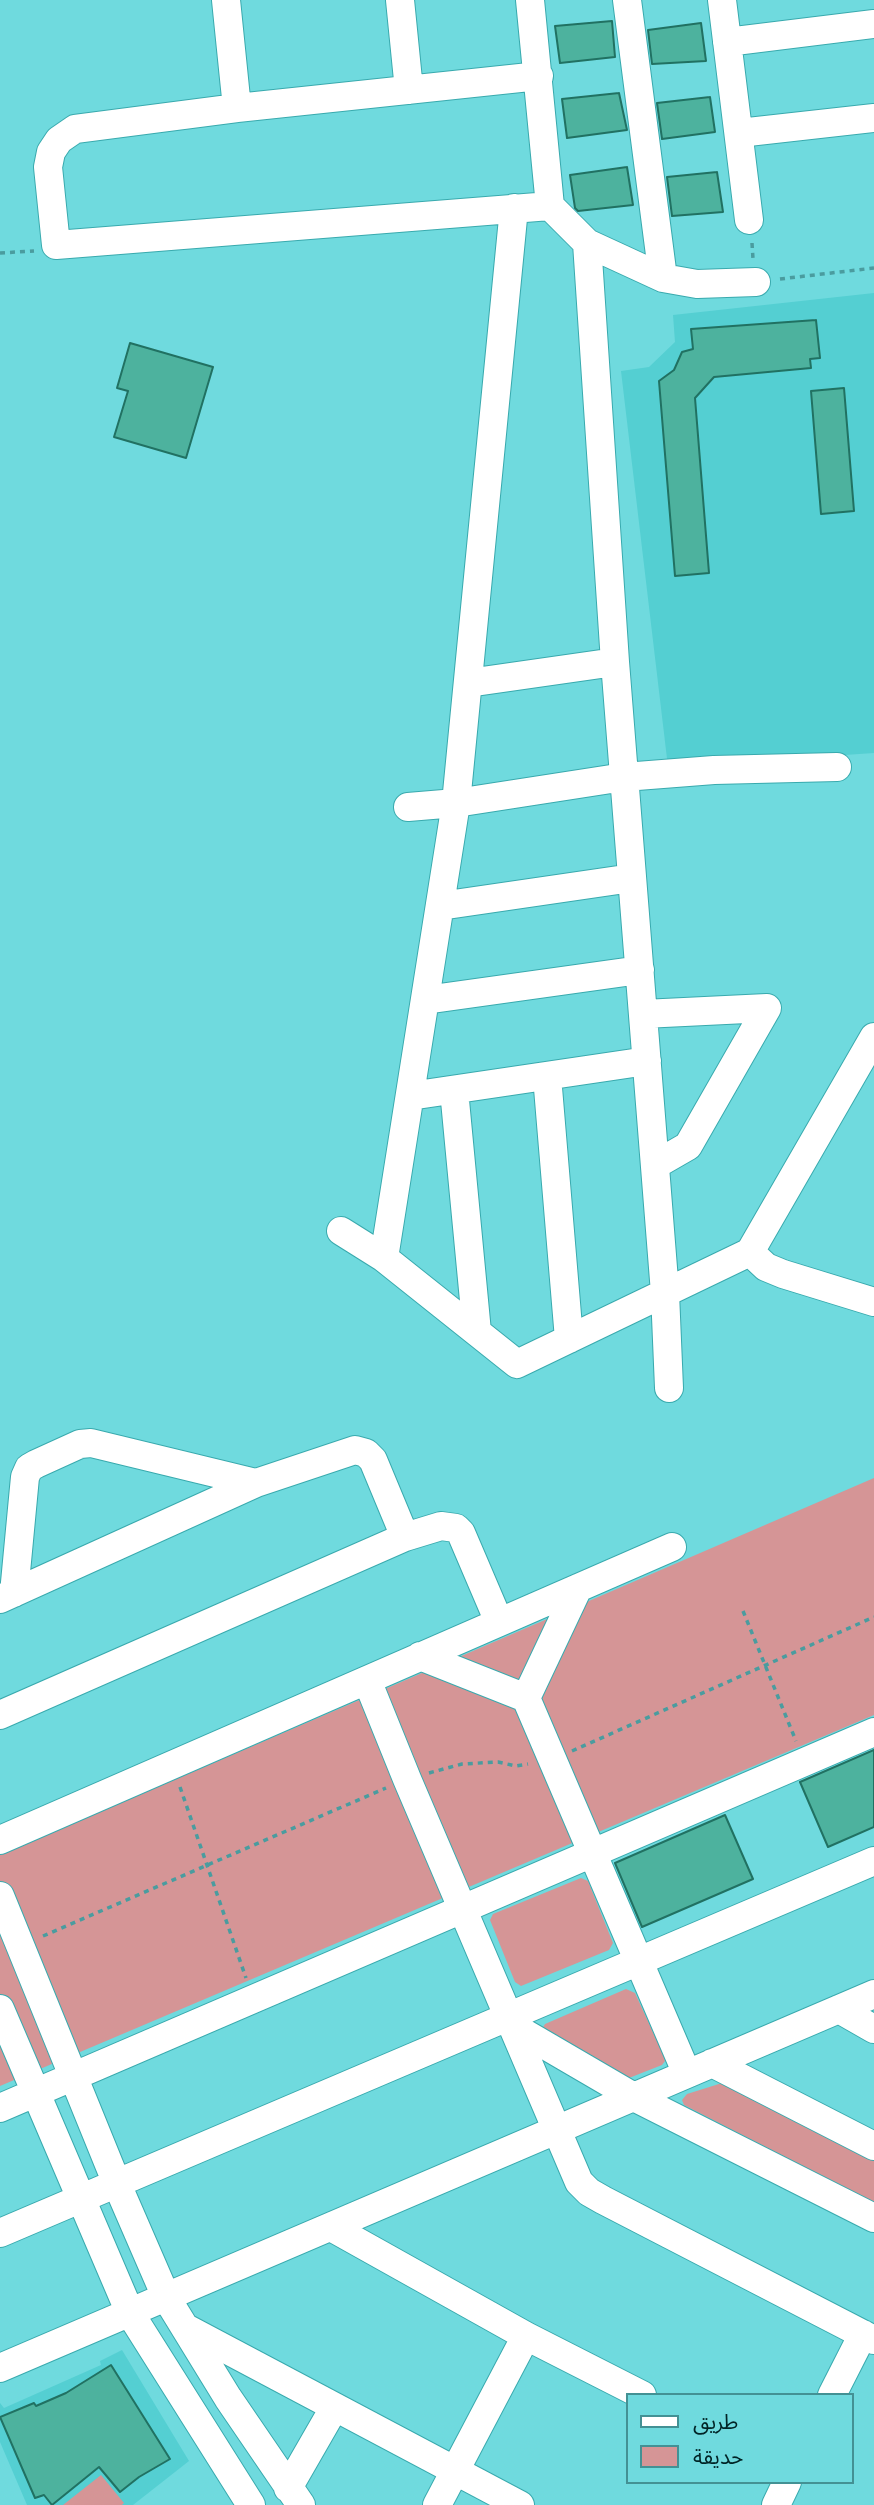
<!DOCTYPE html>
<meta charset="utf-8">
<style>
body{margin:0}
#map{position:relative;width:874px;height:2505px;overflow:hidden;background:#6fdade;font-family:"Fira Sans","Noto Sans Arabic",sans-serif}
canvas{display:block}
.legend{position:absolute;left:626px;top:2393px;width:228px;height:91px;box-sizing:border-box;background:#6fdade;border:2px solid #439194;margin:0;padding:9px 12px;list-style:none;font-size:21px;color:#012426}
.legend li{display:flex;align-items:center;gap:14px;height:35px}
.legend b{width:35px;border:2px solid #439194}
</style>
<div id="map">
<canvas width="874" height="2505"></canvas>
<ul class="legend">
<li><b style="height:9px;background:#fff"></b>طريق</li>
<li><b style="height:19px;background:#d59596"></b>حديقة</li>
</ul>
</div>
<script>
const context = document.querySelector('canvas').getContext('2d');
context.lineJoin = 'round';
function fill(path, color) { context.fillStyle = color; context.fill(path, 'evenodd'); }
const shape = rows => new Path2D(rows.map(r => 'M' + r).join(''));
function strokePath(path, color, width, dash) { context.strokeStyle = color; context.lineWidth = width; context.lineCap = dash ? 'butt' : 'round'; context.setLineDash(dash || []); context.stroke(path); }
fill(shape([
 [874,293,874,753,668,767,621,371,649,367,675,342,673,315],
 [122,2350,189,2461,133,2505,27,2505,0,2442,0,2403,4,2408,101,2365,100,2361]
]), '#54cfd2');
fill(shape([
 [874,1478,874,1715,0,2086,0,1855],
 [581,1878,588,1881,613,1943,609,1950,521,1986,515,1982,490,1920,493,1914],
 [626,1989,635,1993,664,2056,665,2061,662,2065,629,2078,542,2029,545,2024],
 [719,2084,724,2084,874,2160,874,2203,684,2105,682,2100,687,2094],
 [101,2475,124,2503,122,2505,63,2505]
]), '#d59596');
const building = shape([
 [612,21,615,57,560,63,555,26,612,21],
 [701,23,706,61,652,64,648,30,701,23],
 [619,93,627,130,567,138,562,99,619,93],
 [710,97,715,132,662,139,657,103,710,97],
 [627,167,633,205,578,211,575,208,570,175,627,167],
 [717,172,723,212,672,216,667,177,717,172],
 [816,320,820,358,810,359,811,368,714,377,695,398,709,573,675,576,659,381,674,370,682,352,693,349,691,329,816,320],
 [130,343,213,367,186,458,114,437,128,391,117,388,130,343],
 [844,388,854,511,821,514,811,391,844,388],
 [874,1750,874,1827,828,1847,800,1782,874,1750],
 [725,1815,753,1879,642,1927,615,1863,725,1815],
 [111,2365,170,2459,139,2477,120,2492,99,2467,52,2505,44,2495,35,2498,0,2417,34,2403,36,2406,66,2393,111,2365]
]);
fill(building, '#4db29e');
strokePath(building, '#217162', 2);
const minor = shape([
 [226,0,237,108],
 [400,0,409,90],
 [530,0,550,206,587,243,663,278,697,284,756,282],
 [627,0,663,278],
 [722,0,749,220],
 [727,42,874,24],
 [539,76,237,108,75,129,59,140,51,152,48,167,56,245,550,206],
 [739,133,874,118],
 [587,243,615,662,665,1293,669,1388],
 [468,683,615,662],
 [408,807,456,803,624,777,714,770,837,767],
 [440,906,632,878],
 [425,1000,640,970],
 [643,1014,767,1008,688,1146,655,1165],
 [547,1076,569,1339],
 [454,1090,477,1332],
 [410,1096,647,1061],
 [341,1231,384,1258,517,1364,750,1252,874,1037],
 [750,1252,766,1267,783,1274,874,1302],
 [384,1258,456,803,514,208],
 [14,1593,25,1477,29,1468,36,1464,80,1444,91,1443,256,1483],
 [0,1599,256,1483,355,1450,366,1453,373,1460,405,1537],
 [420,1656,526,1698,687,2074],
 [367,1680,407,1779,579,2182,589,2192,603,2200,874,2340],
 [526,1698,578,1588],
 [0,1715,405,1537,441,1526,456,1528,461,1533,499,1622],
 [0,1840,672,1547],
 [0,1896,117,2184,166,2297,228,2398,301,2505],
 [0,2009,130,2313,251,2505],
 [839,2009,874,2029],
 [514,2027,634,2097,874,2218],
 [712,2063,874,2146],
 [0,2108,874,1732],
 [331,2227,526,2336,642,2395],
 [0,2233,874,1861],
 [186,2328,520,2505],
 [0,2368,874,1994],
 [832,2395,863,2334],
 [288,2488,334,2408],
 [437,2505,526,2336],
 [776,2505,787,2482]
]);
strokePath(minor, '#39aaae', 30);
strokePath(shape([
 [752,243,753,259],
 [0,253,34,251],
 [780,279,874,268],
 [743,1611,796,1741],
 [572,1751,874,1617],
 [429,1773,462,1764,498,1762,516,1766,528,1764],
 [180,1787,246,1978],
 [43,1936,386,1788]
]), '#4a9c9f', 3.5, [5, 5]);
strokePath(minor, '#fff', 28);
</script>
